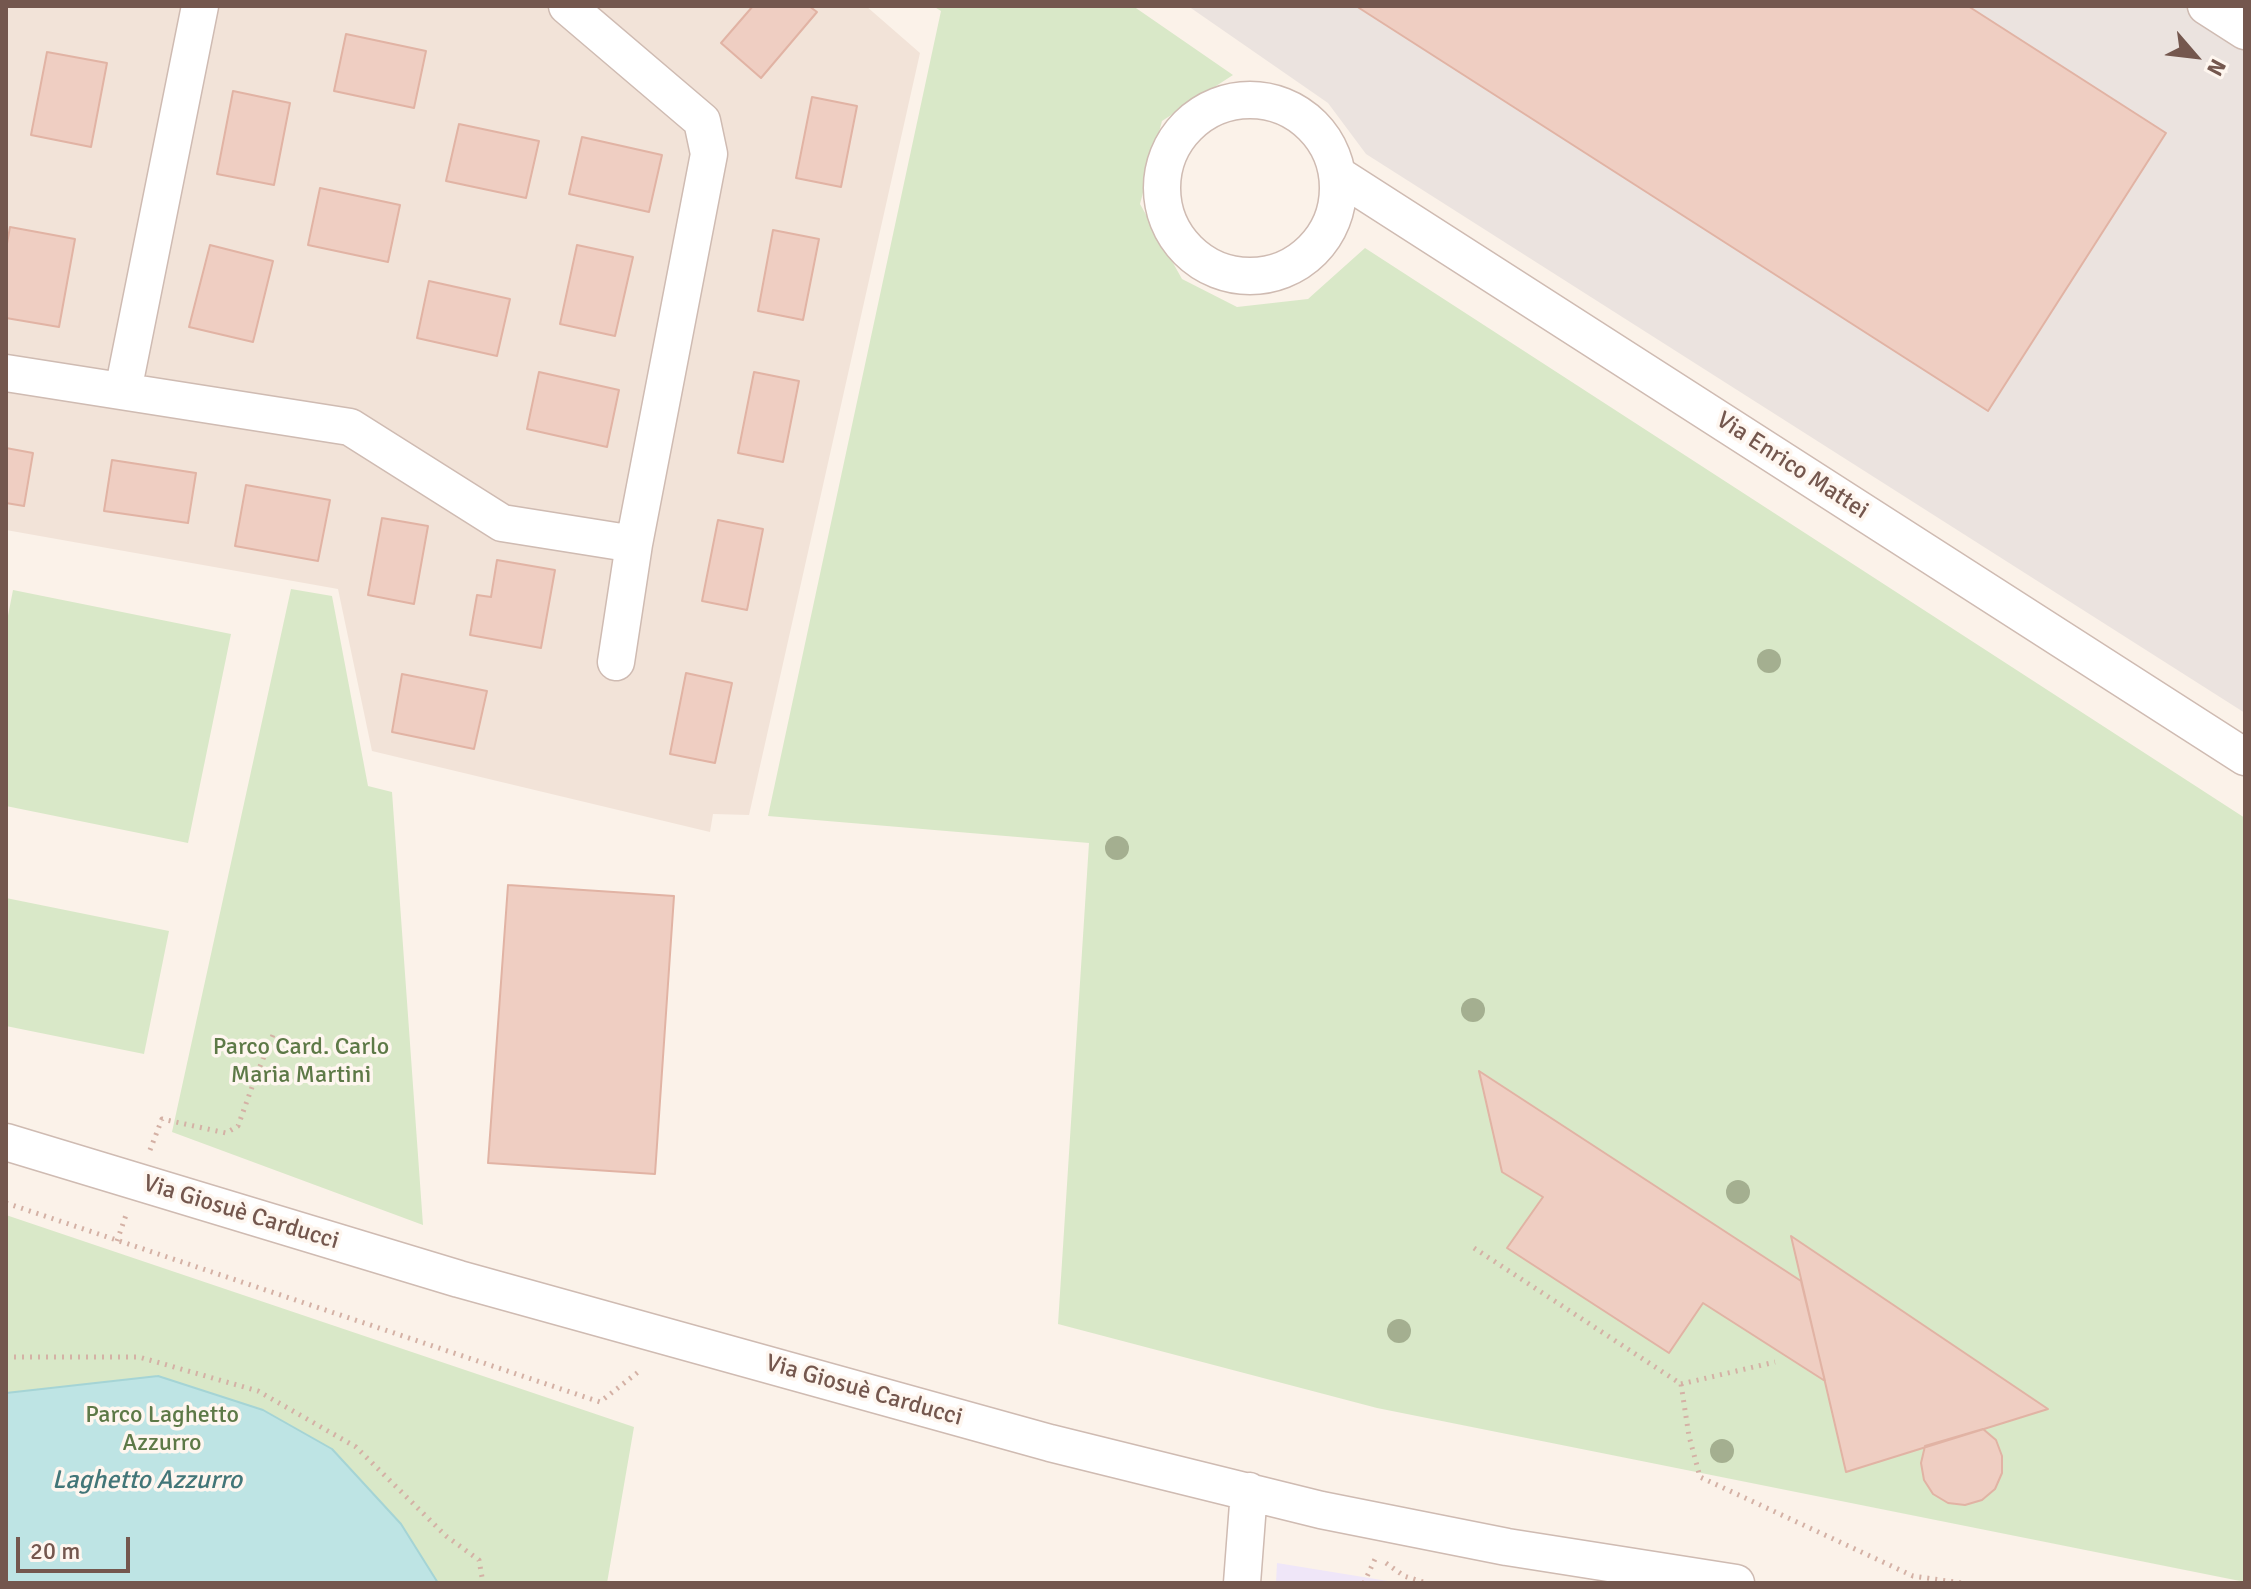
<!DOCTYPE html>
<meta charset="utf-8">
<style>
body{margin:0}
#map{position:relative;width:2251px;height:1589px;overflow:hidden;background:#fbf2e9;font-family:Signika,sans-serif}
canvas{display:block}
.frame{position:absolute;inset:0;border:8px solid #74574e;pointer-events:none}
.north{position:absolute;left:2155px;top:16px;width:80px;height:80px;-webkit-text-stroke:6px #fef6ef;paint-order:stroke;rotate:118deg;font-size:22px;font-weight:700;line-height:32px;text-align:center;color:#74574e}
.north::after{content:'';display:block;margin:auto;width:28px;height:36px;background:#74574e;clip-path:polygon(50% 0,100% 100%,50% 72%,0 100%)}
.scale{position:absolute;left:16px;top:1537px;width:114px;height:36px;box-sizing:border-box;border:4px solid #74574e;border-top:0;padding-left:10px;font-size:24px;line-height:28px;white-space:nowrap;color:#74574e;-webkit-text-stroke:6px #fef6ef;paint-order:stroke}
</style>
<div id="map">
<canvas width="2251" height="1589"></canvas>
<div class="frame"></div>
<div class="north">N</div>
<div class="scale">20 m</div>
</div>
<script>
const context = document.querySelector('canvas').getContext('2d');
context.lineJoin = 'round';
function fill(path, color) { context.fillStyle = color; context.fill(path, 'evenodd'); }
const shape = rows => new Path2D(rows.map(r => 'M' + r).join(''));
function strokePath(path, color, width, dash) { context.strokeStyle = color; context.lineWidth = width; context.lineCap = dash ? 'butt' : 'round'; context.setLineDash(dash || []); context.stroke(path); }
function write(font, color, halo, rows, align = 'center') {
  context.font = font + ' Signika,sans-serif'; context.lineWidth = 7; context.setLineDash([]); context.textBaseline = 'middle'; context.strokeStyle = halo; context.fillStyle = color; for (const [text, x, y, turn = 0] of rows) {
    context.save(); context.translate(x, y); context.rotate((+turn || 0) * Math.PI / 180); context.textAlign = isNaN(turn) ? turn : align; if (halo) context.strokeText(text, 0, 0); context.fillText(text, 0, 0); context.restore();
  }
}
fill(shape([
 [6,6,866,6,920,53,749,815,713,814,710,832,372,751,338,589,6,530]
]), '#f2e3d8');
fill(shape([
 [1188,6,2245,6,2245,713,1366,154,1328,103]
]), '#ebe3df');
fill(shape([
 [1277,1563,1400,1583,1276,1583]
]), '#efe6f8');
fill(shape([
 [933,6,1133,6,1233,75,1162,121,1140,204,1182,279,1237,307,1308,299,1365,248,2245,818,2245,1582,1377,1408,1058,1324,1089,843,768,816,941,11],
 [291,589,332,596,368,786,392,792,423,1225,172,1132],
 [13,590,231,634,188,843,6,806,6,626],
 [6,898,169,931,144,1054,6,1026],
 [6,1215,634,1427,607,1583,6,1583]
]), '#d9e8c8');
const water = shape([
 [158,1376,263,1410,332,1449,401,1524,438,1583,6,1583,6,1393,158,1376]
]);
fill(water, '#bee4e4');
strokePath(water, '#a5d4d5', 2);
const building = shape([
 [753,6,809,6,817,12,761,78,721,43,753,6],
 [1356,6,1968,6,2166,133,1988,411,1356,6],
 [346,34,426,51,414,108,334,91,346,34],
 [47,52,107,63,91,147,31,135,47,52],
 [233,91,290,103,274,185,217,174,233,91],
 [812,97,857,106,841,187,796,178,812,97],
 [459,124,539,141,526,198,446,181,459,124],
 [582,137,662,155,649,212,569,194,582,137],
 [320,188,400,205,388,262,308,245,320,188],
 [10,227,75,239,59,327,6,318,6,249,10,227],
 [773,230,819,239,803,320,758,311,773,230],
 [210,245,273,261,253,342,189,327,210,245],
 [577,245,633,257,615,336,560,324,577,245],
 [429,281,510,299,497,356,417,338,429,281],
 [539,372,619,390,607,447,527,429,539,372],
 [754,372,799,381,783,462,738,453,754,372],
 [6,448,33,453,24,506,6,503,6,448],
 [112,460,196,473,188,523,104,511,112,460],
 [246,485,330,500,318,561,235,546,246,485],
 [382,518,428,526,414,604,368,595,382,518],
 [718,520,763,529,747,610,702,601,718,520],
 [497,560,555,570,541,648,470,635,477,595,491,597,497,560],
 [686,673,732,683,715,763,670,754,686,673],
 [402,674,487,691,474,749,392,732,402,674],
 [508,885,674,896,655,1174,488,1163,508,885],
 [1479,1071,1801,1281,1825,1381,1703,1303,1669,1353,1507,1248,1543,1197,1502,1172,1479,1071],
 [1791,1236,2048,1409,1846,1472,1791,1236],
 [1983,1429,1996,1440,2002,1456,2002,1473,1995,1489,1982,1500,1965,1505,1948,1503,1933,1494,1924,1480,1921,1463,1925,1446,1983,1429]
]);
fill(building, '#efcec2');
strokePath(building, '#e1b3a4', 2);
const minor = shape([
 [567,6,702,121,709,154,634,544,616,662],
 [2206,6,2245,31],
 '1162 188a88 88 0 1 1 176 0a88 88 0 1 1-176 0Z',
 [1338,175,2245,757],
 [6,373,350,427,502,523,634,544],
 [123,391,200,6],
 [6,1142,459,1279,1050,1443,1321,1510,1507,1547,1736,1583],
 [1242,1583,1249,1491]
]);
strokePath(minor, '#cfbbb2', 39);
strokePath(shape([
 [150,1150,162,1119,226,1133,238,1126,256,1076,275,1030],
 [6,1203,600,1402,642,1369],
 [117,1241,126,1215],
 [1474,1248,1681,1384,1689,1436,1700,1477,1913,1576,1961,1583],
 [6,1357,139,1357,258,1391,356,1447,446,1536,479,1560,483,1583],
 [1681,1384,1775,1362],
 [1386,1563,1404,1576,1426,1583],
 [1364,1583,1375,1559]
]), '#d4b1a5', 5, [2, 6]);
strokePath(minor, '#fff', 36);
context.fillStyle = '#a4af90';
for (const [x, y] of [
 [1769,661],
 [1117,848],
 [1473,1010],
 [1738,1192],
 [1399,1331],
 [1722,1451]
]) { context.beginPath(); context.arc(x, y, 12, 0, 2 * Math.PI); context.fill(); }
write('24px', '#74574e', '#fef6ef', [
 ["Via Enrico Mattei",1792,466,33],
 ["Via Giosuè Carducci",241,1213,17],
 ["Via Giosuè Carducci",864,1391,16]
]);
write('24px', '#5d7947', '#fef6ef', [
 ["Parco Card. Carlo",301,1048],
 ["Maria Martini",301,1076],
 ["Parco Laghetto",162,1416],
 ["Azzurro",162,1444]
]);
write('italic 26px', '#427678', '#fef6ef', [
 ["Laghetto Azzurro",147,1481]
]);
</script>
